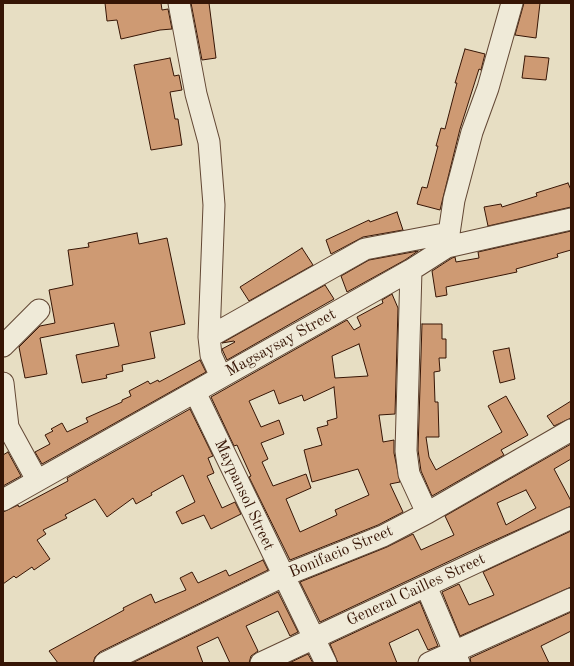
<!DOCTYPE html>
<style>
body{margin:0}
#map{position:relative;width:574px;height:666px;overflow:hidden;background:#e7dec3;font-family:"Old Standard TT",serif}
canvas{display:block}
.frame{position:absolute;inset:0;border:4px solid #361505;pointer-events:none}
</style>
<div id="map">
<canvas width="574" height="666"></canvas>
<div class="frame"></div>
</div>
<script>
const context = document.querySelector('canvas').getContext('2d');
context.lineJoin = 'round';
function fill(path, color) { context.fillStyle = color; context.fill(path, 'evenodd'); }
const shape = rows => new Path2D(rows.map(r => 'M' + r).join(''));
function strokePath(path, color, width, dash) { context.strokeStyle = color; context.lineWidth = width; context.lineCap = dash ? 'butt' : 'round'; context.setLineDash(dash || []); context.stroke(path); }
function write(font, color, halo, rows, align = 'center') {
  context.font = font + ' "Old Standard TT",serif'; context.lineWidth = 3; context.setLineDash([]); context.textBaseline = 'middle'; context.strokeStyle = halo; context.fillStyle = color; for (const [text, x, y, turn = 0] of rows) {
    context.save(); context.translate(x, y); context.rotate((+turn || 0) * Math.PI / 180); context.textAlign = isNaN(turn) ? turn : align; if (halo) context.strokeText(text, 0, 0); context.fillText(text, 0, 0); context.restore();
  }
}
const building = shape([
 [105,3,161,3,162,10,168,9,172,29,160,30,121,39,117,20,107,21,105,3],
 [191,3,209,3,216,58,202,60,191,3],
 [524,3,540,3,536,38,515,35,524,3],
 [465,49,485,54,481,70,479,69,460,129,440,210,417,204,422,187,427,188,438,146,436,146,441,128,445,129,457,83,455,83,465,49],
 [525,56,549,58,546,80,522,78,525,56],
 [170,58,174,76,179,75,182,90,170,92,175,119,178,119,182,145,151,150,134,65,170,58],
 [568,183,571,190,571,207,488,226,484,207,501,204,502,207,537,196,536,193,568,183],
 [397,212,403,230,363,237,331,254,326,240,369,220,370,222,397,212],
 [571,231,571,250,557,254,558,257,516,269,517,272,446,287,447,295,436,297,432,271,452,258,455,257,456,262,479,258,478,252,571,231],
 [137,233,139,244,167,238,185,324,150,332,155,358,122,365,123,371,106,375,107,378,82,383,76,355,119,346,114,323,40,338,47,374,25,378,19,347,40,326,55,323,49,290,73,285,68,250,89,247,88,243,137,233],
 [302,248,313,265,249,301,240,287,302,248],
 [418,251,405,260,347,292,341,276,369,260,418,251],
 [325,285,334,299,227,360,222,349,235,342,234,341,222,343,325,285],
 [392,294,398,308,395,414,379,415,383,442,394,440,394,453,400,482,390,484,403,512,378,525,290,560,249,477,251,476,237,445,234,446,211,397,347,320,354,330,361,326,357,317,383,303,382,300,392,294],
 [359,344,368,376,335,378,332,356,359,344],
 [334,387,337,418,327,421,328,425,317,428,322,445,304,450,312,482,358,469,369,495,335,510,337,515,300,532,286,499,311,488,306,474,273,486,262,462,268,459,261,443,284,434,279,420,261,427,249,401,274,390,279,404,302,395,304,401,334,387],
 [422,324,442,324,442,339,446,339,446,358,439,358,440,371,434,372,435,402,438,402,439,437,426,437,429,457,436,470,502,432,488,406,506,396,528,435,501,450,504,455,432,496,421,471,418,450,422,324],
 [509,348,515,379,500,383,493,351,509,348],
 [200,360,206,372,42,464,35,452,50,444,45,435,53,431,51,429,62,423,67,432,88,422,86,418,122,402,122,400,131,396,129,391,148,381,150,384,158,380,159,382,200,360],
 [571,401,571,418,554,426,547,416,571,401],
 [190,409,213,456,208,458,214,473,207,476,222,508,235,502,241,514,211,529,204,515,182,524,176,512,195,502,183,475,151,493,152,495,136,504,133,498,107,517,95,499,65,515,67,518,43,530,46,534,37,540,50,559,34,570,32,567,16,578,14,576,3,584,3,512,18,505,19,507,68,481,67,478,190,409],
 [571,444,571,459,554,469,571,501,571,506,473,550,320,622,300,582,387,547,413,534,421,550,454,535,445,516,571,444],
 [526,490,536,508,506,525,497,503,526,490],
 [8,452,21,476,3,486,3,455,8,452],
 [571,531,571,587,460,636,442,592,459,584,469,605,494,595,483,572,571,531],
 [263,560,268,570,100,652,95,657,93,663,58,663,49,651,124,610,123,608,151,594,155,603,186,590,180,578,192,572,198,583,226,570,229,576,263,560],
 [278,592,298,632,290,636,278,611,246,626,258,651,251,656,249,663,230,663,218,637,197,647,203,663,132,663,278,592],
 [420,602,438,646,428,650,418,629,389,643,397,663,338,663,330,644,420,602],
 [571,612,571,631,541,646,549,663,471,663,470,658,571,612],
 [308,654,313,663,289,663,308,654]
]);
fill(building, '#ce9a73');
strokePath(building, '#361505', 1);
const minor = shape([
 [179,3,196,94,209,142,214,205,209,337,211,355,221,377],
 [447,247,454,200,472,132,488,88,512,3],
 [411,270,406,451,409,474,427,513],
 [209,337,365,249,449,233],
 [3,346,39,310],
 [3,383,8,427,37,480],
 [195,392,326,663],
 [3,500,411,270,447,247,571,219],
 [426,586,459,663],
 [105,663,283,576,383,536,427,513,571,430],
 [261,663,571,518],
 [429,663,571,599]
]);
strokePath(minor, '#624734', 23);
strokePath(minor, '#efead8', 21);
write('16px', '#361505', '#efead8', [
 ["Magsaysay Street",281,343,-29],
 ["Maypansol Street",244,495,65],
 ["Bonifacio Street",341,552,-23],
 ["General Cailles Street",416,590,-25]
]);
</script>
